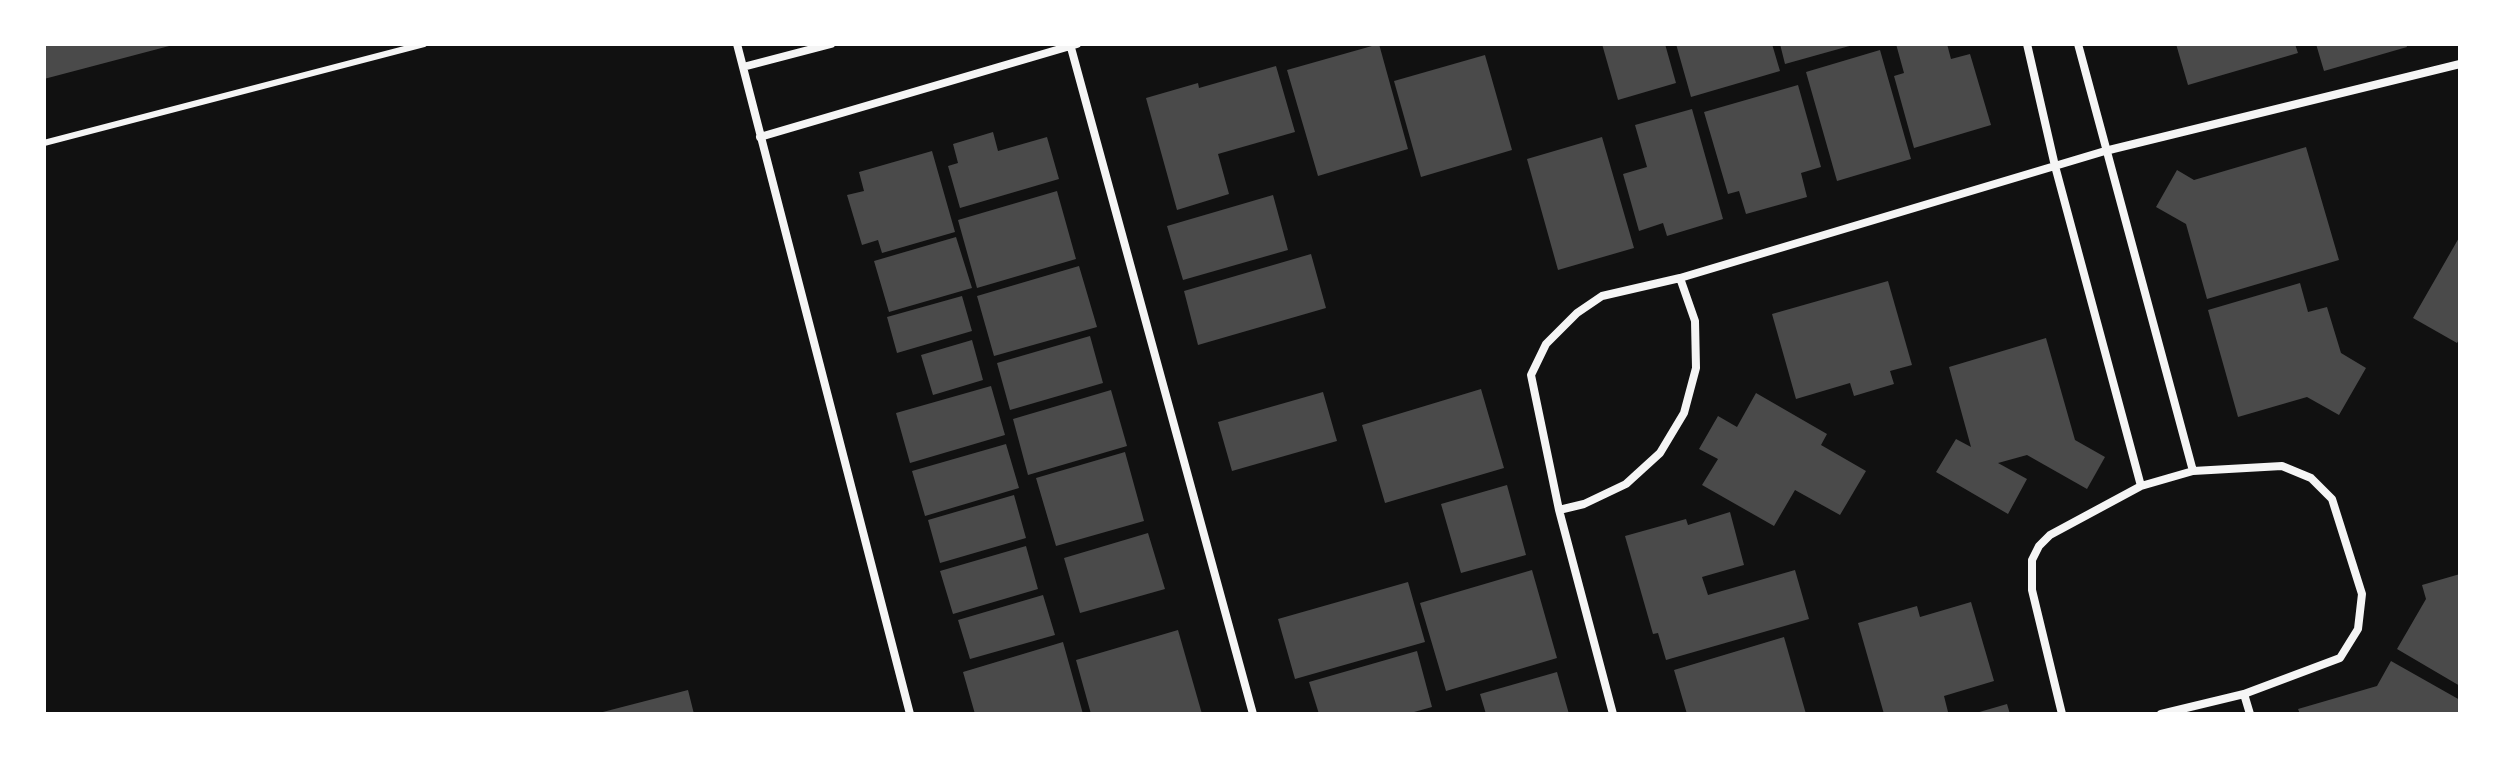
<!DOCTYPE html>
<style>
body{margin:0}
#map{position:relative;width:2504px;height:758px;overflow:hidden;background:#111;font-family:"Asap Condensed",sans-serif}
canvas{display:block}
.frame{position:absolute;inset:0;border:46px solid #fff;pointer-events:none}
</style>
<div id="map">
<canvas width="2504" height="758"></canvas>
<div class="frame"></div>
</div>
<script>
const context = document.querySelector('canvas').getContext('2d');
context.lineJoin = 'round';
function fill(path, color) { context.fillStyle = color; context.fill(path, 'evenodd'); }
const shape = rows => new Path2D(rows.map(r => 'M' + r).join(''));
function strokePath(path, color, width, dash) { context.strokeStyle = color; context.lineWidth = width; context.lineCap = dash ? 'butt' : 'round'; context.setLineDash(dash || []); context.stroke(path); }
fill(shape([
 [44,44,173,44,173,45,44,79],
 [1379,44,1408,149,1318,176,1287,70],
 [1602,44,1665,44,1676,83,1618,100],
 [1676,44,1772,44,1780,71,1691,97],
 [1780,44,1853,44,1853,45,1785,64],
 [1896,44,1947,44,1951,59,1970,54,1991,125,1914,148,1894,76,1904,73],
 [2176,44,2295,44,2298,53,2188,85],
 [2316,44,2406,44,2407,47,2324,71],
 [1880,50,1911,159,1837,181,1806,72],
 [1485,55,1512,150,1421,177,1394,81],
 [1276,66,1295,132,1218,154,1229,194,1177,210,1146,98,1198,83,1199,88],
 [1798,85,1821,167,1801,173,1807,197,1746,214,1739,191,1728,194,1704,112],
 [1692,109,1723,219,1667,236,1663,223,1639,231,1623,174,1647,167,1635,125],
 [993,132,998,151,1047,137,1059,179,960,208,948,166,958,163,953,144],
 [1602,137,1634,248,1558,270,1527,159],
 [2306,147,2339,260,2207,299,2186,224,2156,207,2177,170,2194,180],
 [932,151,955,232,882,253,878,240,862,245,847,195,864,191,859,172],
 [1057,191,1076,259,977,288,958,220],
 [1273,195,1288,250,1183,280,1167,226],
 [2460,236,2460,338,2457,343,2413,318],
 [956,237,972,288,889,312,874,261],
 [1311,254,1326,308,1198,345,1184,291],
 [1079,266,1097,327,994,356,977,296],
 [1888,281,1912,365,1890,371,1894,384,1854,396,1850,383,1796,399,1772,314],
 [2300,283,2308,312,2327,307,2341,353,2366,368,2339,415,2307,397,2238,417,2208,310],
 [962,296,972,331,897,353,887,317],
 [1090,336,1103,383,1010,410,997,363],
 [2046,338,2075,440,2105,457,2087,489,2027,455,1998,463,2027,479,2008,514,1936,472,1956,439,1971,447,1949,367],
 [972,340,983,380,933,395,921,355],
 [991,386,1005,435,910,463,896,413],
 [1481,389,1504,468,1385,503,1362,425],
 [1111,390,1127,446,1028,475,1013,419],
 [1323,392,1337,441,1232,471,1218,422],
 [1756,393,1827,434,1821,445,1866,471,1840,515,1795,490,1774,526,1702,485,1718,459,1699,449,1718,416,1737,427],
 [1006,444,1019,488,925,516,912,471],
 [1125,452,1144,521,1056,546,1036,478],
 [1507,485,1526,555,1461,573,1441,504],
 [1014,495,1026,538,940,563,928,520],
 [1730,512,1744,565,1702,577,1708,595,1795,570,1809,619,1666,660,1658,633,1653,634,1625,536,1686,519,1688,525],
 [1148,533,1165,589,1080,613,1064,558],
 [1026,546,1038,589,953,614,940,571],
 [1532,570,1557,658,1446,691,1420,603],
 [2460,574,2460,686,2397,649,2426,599,2422,585],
 [1408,582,1425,642,1295,679,1278,619],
 [1043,595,1055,635,970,659,958,620],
 [1971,602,1994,681,1944,696,1948,712,1884,714,1858,623,1917,606,1920,617],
 [1178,630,1202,714,1091,714,1076,660],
 [1784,637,1806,714,1687,714,1674,670],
 [1063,642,1083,714,975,714,963,672],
 [1417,651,1432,707,1407,714,1319,714,1309,682],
 [2391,661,2460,700,2460,714,2300,714,2298,709,2377,686],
 [1557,672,1569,714,1486,714,1480,694],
 [688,690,694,714,599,714,599,713],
 [2007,704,2010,714,1976,714,1976,713]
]), '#4a4a4a');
strokePath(shape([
 [44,143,424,44]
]), '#f5f5f5', 6);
strokePath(shape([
 [737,44,910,714],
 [1070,44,1253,714],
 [2027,44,2055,166,2141,486],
 [2078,44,2193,471],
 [743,67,831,44],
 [760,137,1077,44],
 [1559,510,1584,504,1626,484,1660,453,1684,413,1696,368,1695,321,1680,278],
 [2244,694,2250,714],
 [1613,714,1559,510,1531,375,1546,344,1577,313,1602,296,1680,278,2105,151,2460,64],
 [2062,714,2032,590,2032,560,2039,546,2050,535,2141,486,2193,471,2282,466,2311,478,2332,499,2362,594,2358,629,2340,658,2244,694,2161,714]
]), '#f5f5f5', 8);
</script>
